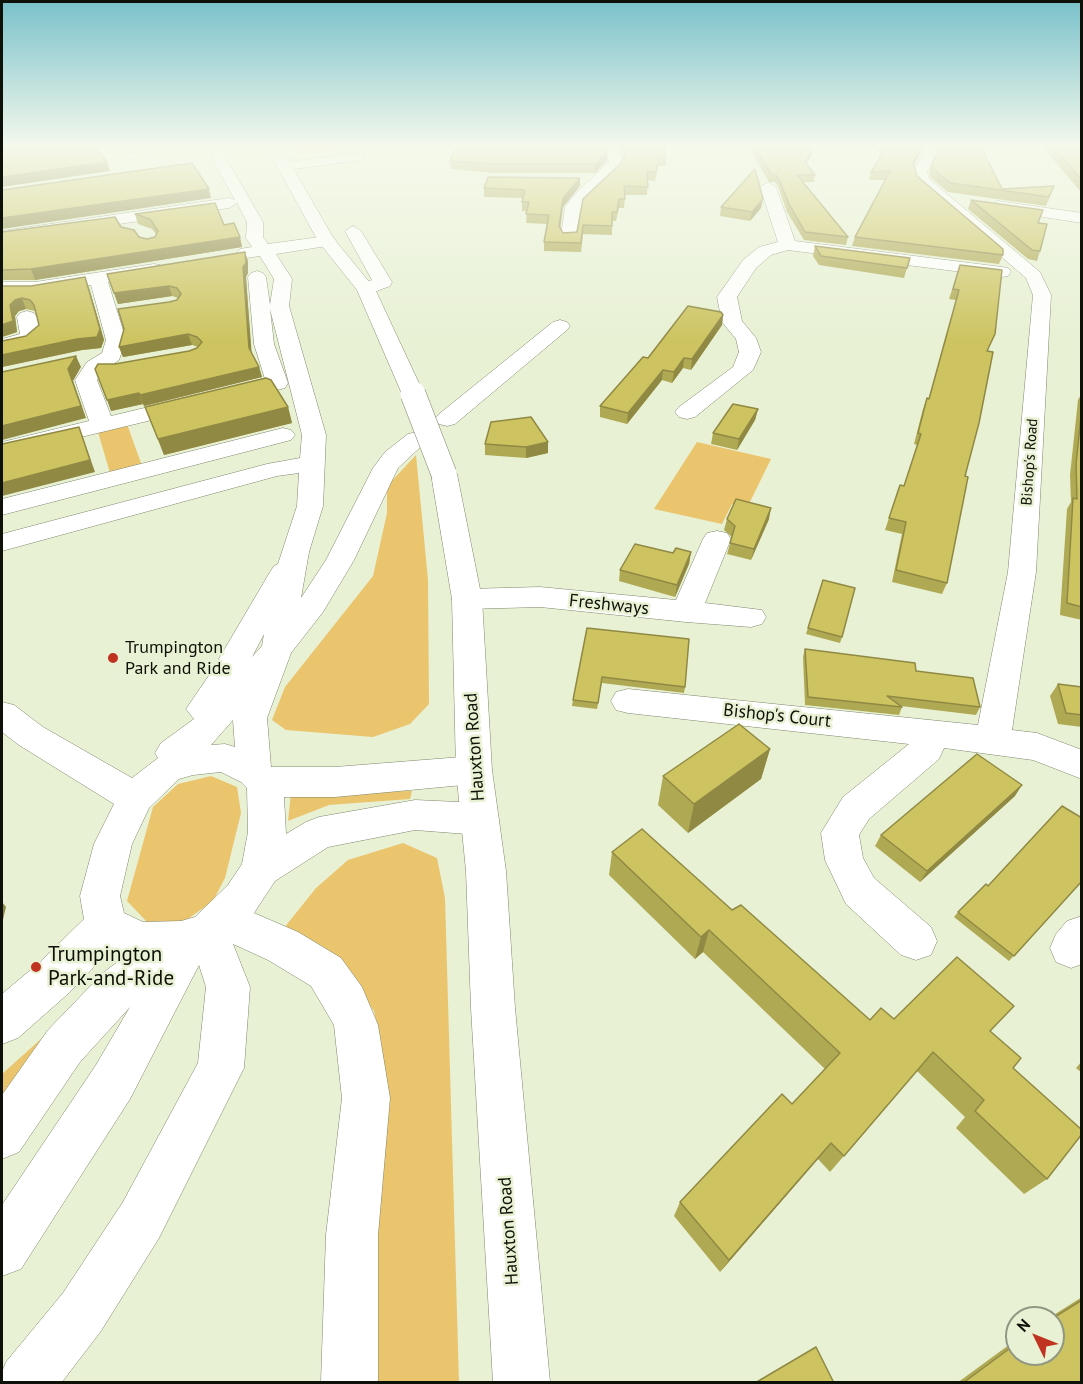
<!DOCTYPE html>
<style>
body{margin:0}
#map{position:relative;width:1083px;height:1384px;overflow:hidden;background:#e8f1d4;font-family:"PT Sans",sans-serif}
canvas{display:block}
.frame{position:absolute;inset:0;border:3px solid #0e1107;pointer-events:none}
.north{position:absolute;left:1005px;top:1306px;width:60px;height:60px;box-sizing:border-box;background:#e8f1d4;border:2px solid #919782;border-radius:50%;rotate:313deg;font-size:16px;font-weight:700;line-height:24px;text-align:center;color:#0e1107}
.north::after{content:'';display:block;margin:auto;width:21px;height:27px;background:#c03320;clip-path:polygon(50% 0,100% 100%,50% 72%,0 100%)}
</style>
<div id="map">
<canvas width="1083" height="1384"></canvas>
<div class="frame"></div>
<div class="north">N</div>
</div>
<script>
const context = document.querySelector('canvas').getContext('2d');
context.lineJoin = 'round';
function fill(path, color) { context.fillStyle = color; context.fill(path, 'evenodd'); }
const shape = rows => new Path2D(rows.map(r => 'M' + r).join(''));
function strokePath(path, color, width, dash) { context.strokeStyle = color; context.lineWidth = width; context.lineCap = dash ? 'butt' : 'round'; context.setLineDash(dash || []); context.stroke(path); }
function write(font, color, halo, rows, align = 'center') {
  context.font = font + ' "PT Sans",sans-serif'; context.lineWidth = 5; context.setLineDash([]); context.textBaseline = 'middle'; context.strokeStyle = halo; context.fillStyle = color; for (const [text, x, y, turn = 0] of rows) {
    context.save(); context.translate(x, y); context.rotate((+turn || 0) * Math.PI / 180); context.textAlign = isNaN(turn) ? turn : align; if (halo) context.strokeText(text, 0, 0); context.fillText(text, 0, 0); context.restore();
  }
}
fill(shape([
 [292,145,373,145,302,154],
 [127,424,142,466,110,473,98,432],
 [697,442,771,459,747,508,732,504,722,524,654,509],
 [416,455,428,580,429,704,410,724,373,737,286,730,272,720,285,687,373,576,387,513,387,486],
 [211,776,237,787,241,813,225,878,213,901,185,921,149,924,127,901,153,807,178,784],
 [412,791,410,799,329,805,288,821,291,793],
 [403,843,437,858,445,898,459,1382,367,1382,367,1229,388,1090,374,1011,332,955,284,928,316,888,348,860],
 [61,1021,2,1102,2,1074]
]), '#ebc46e');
const minor = shape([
 [124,145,147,147,174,145,148,155,124,151,122,148,124,145],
 [208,145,222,145,228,162,263,222,263,237,268,244,327,236,333,237,336,241,333,245,327,246,276,254,292,279,289,306,326,435,323,506,309,552,301,598,326,560,373,468,385,452,408,434,417,432,426,434,429,439,398,468,354,560,323,612,291,653,267,718,271,767,335,767,474,756,487,760,492,770,487,780,474,784,335,797,284,797,286,834,306,822,319,817,415,800,480,803,493,808,499,819,493,830,480,835,415,830,328,847,275,881,254,913,298,932,341,958,362,987,378,1025,390,1098,378,1235,378,1382,321,1382,326,1235,342,1098,334,1025,311,986,268,960,233,944,250,987,244,1068,159,1238,101,1331,62,1382,2,1382,2,1372,6,1362,63,1293,123,1202,198,1063,206,987,199,965,130,1099,21,1269,2,1276,2,1205,96,1065,130,1007,80,1062,19,1152,2,1159,2,1095,48,1030,104,972,127,955,112,948,70,992,18,1038,2,1044,2,994,40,962,84,919,80,896,94,844,114,804,19,745,2,732,2,702,14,705,43,727,132,778,158,758,155,753,161,743,194,719,186,709,210,674,270,572,274,566,278,564,297,506,299,473,277,476,2,551,2,534,267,464,300,458,302,435,270,309,274,344,288,383,285,388,2,456,2,442,89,421,75,380,87,362,102,353,106,340,91,285,35,294,2,294,2,282,35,282,154,264,160,265,163,269,160,273,108,282,126,340,119,360,103,371,97,380,111,416,265,379,254,344,248,277,251,273,257,271,263,273,266,277,270,305,274,279,260,256,246,258,240,257,237,253,240,249,252,247,246,238,247,222,237,203,229,208,2,241,2,231,229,198,235,200,214,162,208,145],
 [264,634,262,646,252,657,264,634],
 [233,720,235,747,225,744,211,745,233,720],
 [221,772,241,782,247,788,248,832,242,864,228,885,195,917,181,921,143,922,124,913,120,896,132,844,149,808,179,779,193,775,221,772],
 [599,145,614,145,621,153,623,162,618,171,581,207,575,240,563,240,561,236,565,207,575,194,609,162,607,154,599,145],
 [927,145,941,145,927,172,929,179,1040,272,1051,295,1036,572,1012,730,1037,733,1082,750,1082,779,1033,760,944,748,939,759,869,819,859,835,863,858,874,878,931,927,937,941,931,955,916,960,901,955,846,904,825,860,821,833,843,797,909,744,628,713,616,710,611,701,616,692,628,689,978,725,1008,572,1033,295,1026,278,917,184,913,172,927,145],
 [357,153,362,154,364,157,362,160,287,170,280,166,287,162,357,153],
 [768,182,776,187,795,241,1002,267,1008,268,1011,272,1008,276,1002,277,788,250,771,255,756,268,737,297,742,321,756,338,761,352,753,370,695,417,687,419,679,417,675,412,679,407,733,367,739,352,736,339,722,322,717,297,743,260,759,247,778,242,760,187,768,182],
 [998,201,1082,213,1082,223,992,209,990,206,998,201],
 [353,226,361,231,392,282,390,286,366,295,359,293,357,289,359,285,372,280,345,231,353,226],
 [27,311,34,313,37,317,41,336,30,345,2,351,2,339,20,334,17,317,20,313,27,311],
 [560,320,567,322,570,326,567,330,455,424,447,426,439,424,435,419,439,414,553,322,560,320],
 [283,428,291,430,295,435,291,440,2,515,2,499,283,428],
 [717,531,727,533,731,539,705,603,762,610,766,617,762,624,751,627,686,622,540,607,467,609,456,606,452,599,456,592,467,589,540,587,676,600,703,539,707,533,717,531],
 [1082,916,1082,964,1071,968,1056,962,1050,948,1056,934,1067,921,1082,916]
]);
const major = shape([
 [254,145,272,145,283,151,334,239,375,289,424,394,421,399,413,401,405,399,402,394,357,290,318,241,272,157,254,145],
 [444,466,453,469,457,474,482,599,492,770,506,871,515,1008,550,1382,493,1382,471,1008,466,871,456,770,452,599,431,474,435,469,444,466]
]);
strokePath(minor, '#7e876d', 1);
strokePath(major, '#7e876d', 1);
fill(minor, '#fff');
fill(major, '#fff');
const majorBridge = shape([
 [413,394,444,474]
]);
strokePath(majorBridge, '#7e876d', 26, []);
strokePath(majorBridge, '#fff', 25);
fill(shape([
 [617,145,664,145,666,158,666,166,658,166,655,181,648,180,647,195,625,195,624,208,619,208,616,221,612,221,612,235,583,234,581,252,544,251,544,242,548,224,526,223,527,211,522,211,522,202,523,198,484,197,484,188,580,178,580,186,563,207,560,228,563,233,577,232,624,157,623,153],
 [750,145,773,145,777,150,778,145,797,145,795,147,811,156,806,164,815,175,814,182,803,182,848,237,846,245,804,240,787,212,778,186,775,182,769,182,750,149],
 [875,145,924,145,914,165,917,176,1003,255,999,264,852,246,855,237,886,180,869,180,871,172,880,159,878,159,880,152,874,151],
 [1041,145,1082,145,1082,192,1081,192],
 [450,161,607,161,595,173,494,173,451,169],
 [932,164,1002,189,1054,186,1046,206,948,192,931,178,929,172],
 [971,200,1038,223,1040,251,1037,261,1028,259,968,209],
 [721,207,761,208,750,221,720,216],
 [135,214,224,225,240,237,242,247,35,280,2,280,2,232,121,227,139,237,147,239,155,237,156,234,152,229,138,224],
 [815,246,910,258,904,278,819,265,813,256],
 [248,261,248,273,246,277,251,352,259,367,262,377,144,406,143,404,111,411,115,364,189,351,198,347,192,345,123,357,119,347,178,298,172,296,118,304,107,274],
 [960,265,987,351,947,583,942,594,892,582,902,534,885,530,900,485,904,486,917,445,914,444,923,409,927,398,929,398,956,300,949,299],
 [2,286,89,288,104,340,101,348,82,350,2,367,2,341,26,336,39,325,36,312,35,311,26,309,19,311,15,316,17,332,2,337],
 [723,315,722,325,691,370,683,368,672,383,662,380,627,424,600,417,600,406,648,358],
 [1082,393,1082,620,1060,615,1067,509,1071,502,1070,475,1078,400],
 [145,407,288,407,292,423,164,455],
 [758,409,755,420,737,450,711,444,713,433],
 [491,422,548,453,526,458,485,455,485,444],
 [727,519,769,519,751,560,727,554,732,537,724,530],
 [691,552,689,564,675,597,619,581,620,570,673,553],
 [823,580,842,637,840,643,806,634],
 [587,628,685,687,684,693,602,683,597,709,572,706,573,700],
 [805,649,916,671,980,707,976,715,901,706,902,707,899,715,805,705,803,657],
 [1058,684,1082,687,1082,727,1058,724,1050,696],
 [770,749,761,779,688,833,658,805,663,776],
 [1015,796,920,882,875,846,881,835],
 [612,852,732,910,870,1020,894,1019,990,1031,1013,1068,1047,1179,1024,1194,956,1128,965,1117,917,1071,830,1172,818,1159,720,1272,674,1216,680,1202,792,1104,825,1069,703,952,695,959,609,875],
 [1082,881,1009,961,954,917,958,912,988,886],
 [1082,1061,1082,1073,1076,1068],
 [1082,1297,1082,1383,957,1383,1017,1339,1017,1354,1053,1318,1049,1318]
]), '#b0a953');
fill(shape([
 [922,145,924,145,911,171,913,163],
 [813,149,811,156,803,169,805,162],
 [607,153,607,161,595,173,595,164],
 [107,162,110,171,2,187,2,189,2,177],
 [580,178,580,186,563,207,559,236,559,226,563,198],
 [209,189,211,198,2,229,2,231,2,218],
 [763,199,761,208,750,221,752,212],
 [240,237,242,247,35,280,31,269],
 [245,252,248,261,248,273,246,277,252,358,249,348,243,267],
 [85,277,89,288,104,340,101,348,82,350,2,367,2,355,77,339],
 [169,286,172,296,118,304,114,293],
 [22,298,26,309,19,311,15,316,17,332,2,337,2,325,10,305,15,300],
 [723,315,722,325,691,370,692,359],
 [188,334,192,345,123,357,119,347],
 [76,356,81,367,73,381,86,418,2,440,2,426,68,369],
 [684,358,683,368,672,383,674,372],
 [259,367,262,377,144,406,140,395],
 [663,370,662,380,627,424,628,413],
 [139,393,143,404,111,411,107,400],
 [288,407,292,423,164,455,158,439],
 [758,409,755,420,737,450,739,439],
 [79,427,95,472,2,496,2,483],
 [548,442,548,453,526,458,526,447],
 [771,508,769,519,751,560,754,549],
 [691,552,689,564,675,597,677,585],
 [770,749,761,779,688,833,694,804],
 [1022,785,1015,796,920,882,927,871],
 [2,902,6,907,2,924],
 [709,930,703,952,695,959,701,937],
 [831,1143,818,1159,720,1272,729,1260]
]), '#908944');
const building = shape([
 [2,145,94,145,107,162,2,177,2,145],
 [457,145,603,145,607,153,595,164,493,164,450,161,457,145],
 [624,145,664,145,666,158,659,158,656,172,647,172,648,187,624,186,625,199,619,199,617,212,612,212,612,226,583,225,581,243,544,242,549,215,526,214,529,202,522,202,525,190,484,188,488,177,580,178,563,198,559,226,563,233,577,232,583,199,620,164,625,155,624,145],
 [753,145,773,145,777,151,778,145,793,145,791,147,813,149,805,162,815,175,797,175,848,237,805,232,789,204,779,179,776,175,771,174,753,145],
 [883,145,922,145,913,163,917,176,1003,249,1003,255,855,237,890,171,871,172,885,151,880,151,883,145],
 [941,145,980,145,1002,189,1054,186,1049,197,951,183,933,169,932,164,941,145],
 [1051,145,1082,145,1082,180,1051,145],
 [192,163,209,189,2,218,2,190,192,163],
 [755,169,763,199,752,212,721,207,755,169],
 [971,200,1043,210,1038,223,1047,224,1040,251,1032,250,971,200],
 [215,203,224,225,234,223,240,237,31,269,2,270,2,232,115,217,121,227,134,230,139,237,147,239,155,237,158,231,150,219,135,214,215,203],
 [815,246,910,258,907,268,821,256,815,246],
 [245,252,246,263,243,267,249,348,259,367,140,395,139,393,107,400,95,369,98,364,115,364,189,351,197,348,202,342,197,337,188,334,119,347,124,329,118,309,169,302,177,300,181,294,177,288,169,286,114,293,107,274,245,252],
 [960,265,1002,270,995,334,987,351,993,352,979,423,965,476,968,477,947,583,896,570,906,522,889,518,900,485,904,486,921,434,918,433,927,398,929,399,959,290,953,289,960,265],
 [85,277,100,329,97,337,77,339,2,355,2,341,26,336,39,325,34,305,30,300,22,298,15,300,10,305,13,321,2,325,2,286,31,286,85,277],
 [688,306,721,312,723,315,692,359,684,358,674,372,663,370,628,413,600,406,643,357,648,358,688,306],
 [76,356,68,369,81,406,2,426,2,372,76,356],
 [266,378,271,380,288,407,158,439,145,407,266,378],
 [733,404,758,409,739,439,713,433,733,404],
 [1082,407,1082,607,1067,603,1073,498,1077,499,1076,464,1082,407],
 [531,417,548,442,526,447,485,444,491,422,531,417],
 [79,427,90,460,2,483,2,444,79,427],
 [736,499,771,508,754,549,730,543,735,526,727,519,736,499],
 [635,544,673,553,676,548,691,552,677,585,620,570,635,544],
 [823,580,855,588,842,637,808,628,823,580],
 [587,628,689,639,685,687,602,677,598,703,573,700,587,628],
 [805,649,915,663,916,671,973,678,980,707,887,696,902,707,808,697,805,649],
 [1058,684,1082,687,1082,715,1066,713,1058,684],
 [739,724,770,749,694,804,663,776,739,724],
 [977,754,1022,785,927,871,881,835,977,754],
 [1062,806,1082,818,1082,881,1014,956,958,912,986,884,988,886,1062,806],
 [642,829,732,910,741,905,870,1020,881,1008,894,1019,957,957,1014,1006,990,1031,1021,1058,1013,1068,1082,1130,1082,1134,1047,1179,975,1111,984,1100,933,1052,844,1156,831,1143,729,1260,680,1202,782,1094,792,1104,840,1053,709,930,701,937,612,852,642,829],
 [1082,1300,1082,1383,963,1383,1017,1343,1017,1354,1053,1354,1053,1318,1082,1300],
 [816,1347,834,1383,755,1383,816,1347]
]);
fill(building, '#cdc461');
strokePath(building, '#908944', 1.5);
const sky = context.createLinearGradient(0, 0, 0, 339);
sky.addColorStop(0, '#79c1cb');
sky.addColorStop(0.43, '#f5f9ec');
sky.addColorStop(1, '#f5f9ec00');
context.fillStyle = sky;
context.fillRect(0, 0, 1083, 339);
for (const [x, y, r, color] of [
 [113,658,6,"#c03320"],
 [36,967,6,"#c03320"]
]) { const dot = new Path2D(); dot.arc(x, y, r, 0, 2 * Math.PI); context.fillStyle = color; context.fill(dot); strokePath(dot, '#e8f1d4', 2); }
write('15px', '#0e1107', '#e8f1d4', [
 ["Bishop's Road",1030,462,-86]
]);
write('18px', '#0e1107', '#e8f1d4', [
 ["Freshways",609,605,6],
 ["Bishop's Court",777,716,6],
 ["Hauxton Road",475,747,-94],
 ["Hauxton Road",509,1231,-94]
]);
write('18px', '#0e1107', '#e8f1d4', [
 ["Trumpington",125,648],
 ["Park and Ride",125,669]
], 'left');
write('21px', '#0e1107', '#e8f1d4', [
 ["Trumpington",48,955],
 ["Park-and-Ride",48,979]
], 'left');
</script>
